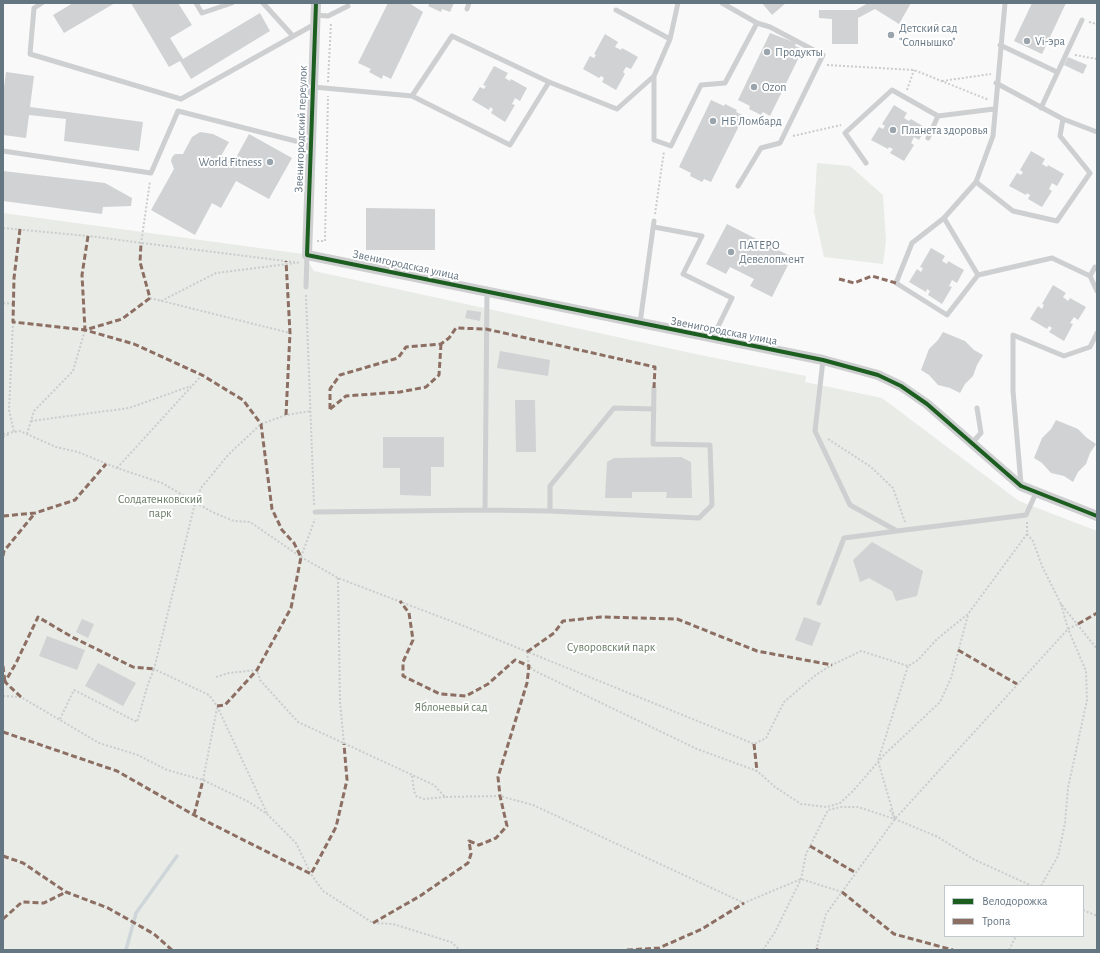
<!DOCTYPE html>
<meta charset="utf-8">
<style>
body{margin:0}
#map{position:relative;width:1100px;height:953px;overflow:hidden;background:#f9f9f9;font-family:"Alegreya Sans",sans-serif}
canvas{display:block}
.frame{position:absolute;inset:0;border:4px solid #657683;pointer-events:none}
.legend{position:absolute;left:944px;top:885px;width:140px;height:52px;box-sizing:border-box;background:#fff;border:1px solid #c1c8cd;margin:0;padding:5px 7px;list-style:none;font-size:12px;color:#657683}
.legend li{display:flex;align-items:center;gap:8px;height:20px}
.legend b{width:20px;border:1px solid #c1c8cd}
</style>
<div id="map">
<canvas width="1100" height="953"></canvas>
<div class="frame"></div>
<ul class="legend">
<li><b style="height:5px;background:#1b5e20"></b>Велодорожка</li>
<li><b style="height:5px;background:#8d6e63"></b>Тропа</li>
</ul>
</div>
<script>
const context = document.querySelector('canvas').getContext('2d');
context.lineJoin = 'round';
function fill(path, color) { context.fillStyle = color; context.fill(path, 'evenodd'); }
const shape = rows => new Path2D(rows.map(r => 'M' + r).join(''));
function strokePath(path, color, width, dash) { context.strokeStyle = color; context.lineWidth = width; context.lineCap = dash ? 'butt' : 'round'; context.setLineDash(dash || []); context.stroke(path); }
function write(font, color, halo, rows, align = 'center') {
  context.font = font + ' "Alegreya Sans",sans-serif'; context.lineWidth = 4; context.setLineDash([]); context.textBaseline = 'middle'; context.strokeStyle = halo; context.fillStyle = color; for (const [text, x, y, turn = 0] of rows) {
    context.save(); context.translate(x, y); context.rotate((+turn || 0) * Math.PI / 180); context.textAlign = isNaN(turn) ? turn : align; if (halo) context.strokeText(text, 0, 0); context.fillText(text, 0, 0); context.restore();
  }
}
fill(shape([
 [817,163,850,166,883,195,886,240,883,264,824,257,814,212],
 [3,213,303,254,314,271,700,355,806,376,805,382,882,398,1019,501,1097,531,1097,950,3,950],
 [945,886,1083,886,1083,936,945,936]
]), '#e8ebe6');
strokePath(shape([
 [126,950,136,913,177,856]
]), '#ced6d9', 3.5);
fill(shape([
 [73,3,115,3,64,33,53,15],
 [131,3,178,3,192,25,170,38,183,59,260,13,270,31,191,79,180,61,169,67],
 [388,3,409,3,423,12,391,79,383,75,382,79,369,72,371,69,358,63],
 [430,3,454,3,450,12,442,9,441,12,428,6],
 [762,3,786,3,772,15],
 [868,3,911,3,899,24,875,9,858,18,858,44,832,44,832,19,819,18,819,10,856,10],
 [1032,3,1066,3,1042,54,1014,41],
 [770,33,796,43,795,46,803,49,770,116,763,112,761,115,749,109,750,106,738,100],
 [605,34,618,42,615,47,621,50,622,48,638,57,631,69,626,67,623,72,625,74,616,90,602,82,604,78,601,76,599,78,583,69,590,56,594,58,596,55,594,54],
 [1068,57,1087,65,1083,74,1064,65],
 [494,66,508,73,505,78,510,81,511,79,527,88,520,101,515,98,512,104,515,105,505,122,491,113,493,109,490,107,489,110,472,100,480,87,484,89,486,86,483,85],
 [6,72,34,76,30,107,143,122,139,151,64,141,66,119,29,115,26,138,3,135,3,95],
 [711,100,724,106,725,104,737,110,736,112,744,116,711,182,704,179,702,182,690,176,691,173,679,167],
 [894,105,907,113,904,118,909,121,911,119,926,128,919,140,914,137,911,143,914,145,904,161,890,153,893,149,889,147,888,149,871,140,879,127,883,129,885,126,882,124],
 [200,132,213,134,229,142,221,156,233,163,249,134,292,158,269,199,236,181,221,208,212,203,195,235,151,210,174,169,171,161,172,157,175,154,183,154,192,137],
 [1031,151,1045,159,1042,164,1047,167,1048,165,1064,174,1057,186,1052,183,1049,189,1052,191,1042,207,1028,199,1030,195,1027,193,1026,195,1009,186,1017,173,1021,175,1023,172,1020,170],
 [3,171,105,183,132,198,131,206,103,207,102,214,3,201],
 [366,208,435,209,435,250,366,250],
 [727,224,792,257,772,297,750,286,754,279,730,267,726,274,706,264],
 [931,248,945,256,942,261,947,264,948,261,964,270,957,283,952,280,949,286,952,287,942,304,928,295,930,291,927,289,926,292,909,282,917,269,921,272,923,268,920,267],
 [1053,285,1066,293,1063,297,1068,301,1070,298,1086,307,1078,320,1074,317,1070,323,1073,324,1064,341,1049,332,1052,328,1049,326,1047,329,1030,319,1038,306,1042,309,1044,305,1042,304],
 [467,310,481,312,480,321,465,318],
 [943,332,965,341,974,350,983,355,977,365,973,376,965,384,960,393,950,388,938,385,929,375,921,370,929,349,938,340],
 [500,351,550,360,548,376,497,368],
 [515,400,535,400,536,452,516,452],
 [1056,420,1078,429,1087,438,1096,444,1090,453,1086,464,1078,472,1073,482,1064,476,1051,473,1042,463,1034,458,1042,438,1051,429],
 [383,437,444,437,444,467,431,467,431,496,400,495,400,468,383,468],
 [681,457,691,462,692,498,666,498,667,492,632,492,632,498,605,498,607,462,614,458],
 [872,542,923,571,917,596,896,601,892,591,869,578,860,582,853,560],
 [804,617,821,623,812,646,795,640],
 [82,619,94,624,88,638,76,632],
 [47,636,85,650,77,670,39,656],
 [98,663,136,683,123,706,85,686]
]), '#d0d2d3');
strokePath(shape([
 [1089,22,1097,24],
 [1075,55,1097,59],
 [827,65,914,70,989,100],
 [942,81,991,74],
 [328,82,331,22],
 [907,90,914,70],
 [793,136,841,125],
 [655,214,664,151],
 [3,228,88,236,300,263],
 [317,241,325,241,328,96],
 [141,244,150,181],
 [306,295,314,505],
 [150,298,290,333],
 [161,301,216,273,295,263],
 [3,303,14,304],
 [13,322,9,410,14,432],
 [31,421,129,408,191,386],
 [3,434,20,431,56,447,78,452,117,468,162,483,212,512,234,521,250,522,301,557,338,578,464,626,754,744,766,738,784,702,817,674,832,665,861,651,908,666,918,660,937,639,968,614,1027,534],
 [27,434,34,411,73,371,85,330],
 [3,437,10,434],
 [828,439,871,467,893,488,905,522],
 [117,468,202,375],
 [1027,522,1027,534,1033,541,1042,566,1061,604,1097,649],
 [301,557,315,519],
 [338,578,340,702,344,744],
 [527,652,529,666,535,671,697,749,757,771,775,787,801,804,827,807,840,803,853,791,884,755,940,702,951,678,968,615],
 [216,677,229,673,257,670,260,680,298,722,434,785,445,797,500,796,533,805,744,903,801,879,842,892],
 [3,696,21,697,99,743,138,755,167,770,203,780,249,802,267,814,296,843,311,874,323,891,373,923,393,924,451,942,460,950],
 [60,719,74,690,137,722,148,684,154,669],
 [412,776,414,791,416,796,424,799,445,797],
 [203,780,217,708],
 [890,810,895,819,878,761,908,666],
 [267,813,217,706,209,695,154,669,195,503,201,488,228,455,261,424,286,415,311,411],
 [1041,886,1058,856,1065,823,1068,788,1087,700,1086,671,1068,629,1061,604],
 [1083,910,1097,916],
 [763,950,775,932,801,879,806,854,828,810,841,807,858,807,895,819,938,837,973,859,1032,886],
 [816,950,826,914,895,819,1068,629,1078,624],
 [1009,950,1016,936]
]), '#cbcccd', 2, [2, 2]);
strokePath(shape([
 [42,3,34,8,30,54,181,99,315,24],
 [196,3,202,13,232,3],
 [263,3,292,35],
 [722,3,757,23,770,27,823,55,780,143,761,148,738,186],
 [1005,3,993,136,976,182,944,218,978,275,1052,258,1090,276,1097,291],
 [467,9,469,3],
 [616,10,670,39],
 [315,15,328,16,348,6],
 [1000,45,1057,72],
 [654,76,654,140,671,146,701,85,725,83,757,23],
 [549,82,617,109,654,76,670,39,678,3],
 [996,83,1063,119,1097,132],
 [313,87,412,96,510,145,549,82,452,36,412,96],
 [1041,108,1082,20],
 [928,138,938,116],
 [3,151,151,173,178,111,311,145],
 [866,163,845,133,892,90,938,116,994,109],
 [976,182,1013,211,1057,221,1090,173,1060,136,1063,119],
 [944,218,912,243,896,283,947,315,978,275],
 [654,227,702,236,683,274,732,298,712,339],
 [1090,276,1095,267],
 [306,287,307,255],
 [640,323,654,221],
 [823,360,815,431,850,505,897,531,1026,515,1036,493],
 [654,409,614,408,550,486,550,511,699,518,712,505,710,445,653,444,654,388],
 [972,443,981,433,977,408],
 [1021,484,1013,391,1013,335,1064,356,1090,347,1097,333],
 [485,510,550,511],
 [315,512,485,510,487,292],
 [819,603,844,538,897,531]
]), '#cecfd0', 5);
strokePath(shape([
 [316,3,307,255,823,360,878,375,901,386,927,404,1021,486,1097,516]
]), '#cecfd0', 10);
strokePath(shape([
 [20,229,14,278,13,322,85,330,134,344,202,375,243,400,261,424,272,509,282,530,294,543,301,557,291,608,257,670,225,705,217,706],
 [88,236,82,275,85,330,122,319,150,298,140,262,141,244],
 [839,279,854,283,872,276,896,283],
 [330,409,330,389,340,375,398,358,406,347,441,344,449,338,456,328,486,329,655,367,654,388],
 [330,409,346,396,400,392,426,387,439,375,441,344],
 [286,415,290,333,286,261],
 [3,516,35,513,75,500,106,464],
 [3,556,4,551,35,513],
 [1078,624,1097,613],
 [958,650,1017,684],
 [527,652,554,633,563,621,601,617,677,619,757,651,832,665],
 [3,666,5,682],
 [21,697,5,682,16,663,38,617,72,637,133,667,154,669],
 [3,732,117,771,194,815,311,874,336,827,347,780,344,744],
 [754,744,757,771],
 [194,815,203,780],
 [810,846,856,873],
 [3,856,23,863,66,892,108,908,154,934,172,950],
 [842,892,894,934,953,950],
 [3,919,22,902,44,903,66,892],
 [373,923,420,896,468,863,471,854,469,841,479,845,496,838,507,826,500,796,498,777,527,683,529,666,515,660,488,684,466,696,440,694,403,676,403,662,413,640,409,613,400,601],
 [816,949,818,950],
 [627,950,659,948,702,929,744,903]
]), '#8d6e63', 3, [6, 3]);
strokePath(shape([
 [316,3,307,255,823,360,878,375,901,386,927,404,1021,486,1097,516]
]), '#1b5e20', 4);
for (const [x, y, r, color] of [
 [891,35,4,"#99a4ac"],
 [1027,41,4,"#99a4ac"],
 [767,52,4,"#99a4ac"],
 [754,87,4,"#99a4ac"],
 [713,121,4,"#99a4ac"],
 [893,130,4,"#99a4ac"],
 [270,162,4,"#99a4ac"],
 [731,252,4,"#99a4ac"]
]) { const dot = new Path2D(); dot.arc(x, y, r, 0, 2 * Math.PI); context.fillStyle = color; context.fill(dot); strokePath(dot, '#fff', 1.5); }
write('12px', '#657683', '#fff', [
 ["Детский сад",899,28],
 ["\"Солнышко\"",899,42],
 ["Vi-эра",1035,41],
 ["Продукты",775,52],
 ["Ozon",762,87],
 ["НБ Ломбард",721,121],
 ["Планета здоровья",901,130],
 ["World Fitness",262,162,"right"],
 ["ПАТЕРО",739,245],
 ["Девелопмент",739,259]
], 'left');
write('12px', '#657683', '#fff', [
 ["Звенигородский переулок",301,129,-88],
 ["Звенигородская улица",406,265,12],
 ["Звенигородская улица",724,331,11]
]);
write('12px', '#687a64', '#fff', [
 ["Солдатенковский",160,499],
 ["парк",160,513],
 ["Суворовский парк",611,647],
 ["Яблоневый сад",451,707]
]);
</script>
